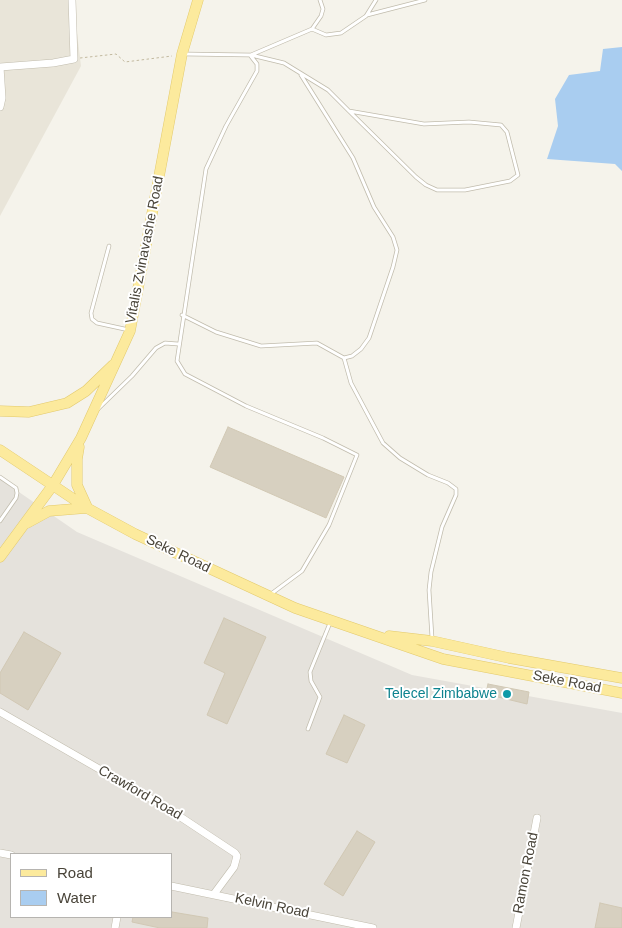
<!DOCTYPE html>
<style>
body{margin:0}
#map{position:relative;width:622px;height:928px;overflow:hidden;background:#f5f3eb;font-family:Arial,sans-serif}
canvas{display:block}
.legend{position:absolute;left:10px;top:853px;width:162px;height:65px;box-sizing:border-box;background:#fff;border:1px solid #b6b4b0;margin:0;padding:6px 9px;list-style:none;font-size:15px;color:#494439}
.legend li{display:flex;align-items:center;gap:10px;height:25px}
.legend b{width:25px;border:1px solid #b6b4b0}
</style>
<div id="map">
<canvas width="622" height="928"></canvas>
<ul class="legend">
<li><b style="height:6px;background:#fcea9d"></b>Road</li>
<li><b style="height:14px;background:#a9cdf0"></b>Water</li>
</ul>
</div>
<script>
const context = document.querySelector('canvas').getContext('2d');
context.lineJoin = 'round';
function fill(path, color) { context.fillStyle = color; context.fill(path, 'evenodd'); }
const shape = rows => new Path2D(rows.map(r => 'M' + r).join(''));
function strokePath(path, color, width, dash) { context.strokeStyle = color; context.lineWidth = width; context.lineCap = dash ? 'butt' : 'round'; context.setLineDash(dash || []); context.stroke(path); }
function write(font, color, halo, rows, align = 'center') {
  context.font = font + ' Arial,sans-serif'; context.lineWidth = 4; context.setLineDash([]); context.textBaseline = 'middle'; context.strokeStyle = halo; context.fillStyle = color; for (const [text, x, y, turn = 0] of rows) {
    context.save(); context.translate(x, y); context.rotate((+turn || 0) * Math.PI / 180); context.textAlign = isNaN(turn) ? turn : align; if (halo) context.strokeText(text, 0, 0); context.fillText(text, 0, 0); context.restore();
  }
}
fill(shape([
 [0,0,73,0,81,66,0,216]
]), '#e9e5d9');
fill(shape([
 [0,479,77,532,412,675,622,713,622,928,0,928],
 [11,854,171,854,171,917,11,917]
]), '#e5e2dc');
fill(shape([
 [622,47,622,171,615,164,547,159,558,126,555,99,569,75,600,71,603,49]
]), '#a9cdf0');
const building = shape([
 [228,427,344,477,326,518,210,467,228,427],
 [224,618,266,637,227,724,207,715,225,673,204,663,224,618],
 [24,632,61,653,28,710,0,693,0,673,24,632],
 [488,684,529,692,527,704,494,696,494,699,485,697,488,684],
 [344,715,365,725,347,763,326,754,344,715],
 [357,831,375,842,343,896,324,884,357,831],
 [600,903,622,908,622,928,595,928,600,903],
 [172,912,208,918,207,928,160,928,132,922,133,917,171,917,172,912]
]);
fill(building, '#d7d0c0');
strokePath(building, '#d1c8b4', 1);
const lane = shape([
 [367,15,425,0],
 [312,29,326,35,341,33,366,16,376,0],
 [185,54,250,55,257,64,257,71,226,126,206,169,177,361,185,374,246,406,323,438,357,455,329,525,302,571,271,594],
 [251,55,284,63,328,90,349,111,416,177,426,185,437,190,465,190,510,181,518,175,507,132,501,125,469,122,424,124,349,111],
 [251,55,312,29,321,16,323,9,320,0],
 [109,246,91,313,92,319,97,323,129,330],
 [182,315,216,332,261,346,317,343,344,358,352,356,361,349,369,338,393,267,397,250,393,237,374,207,353,158,301,75],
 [344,358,351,383,383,443,400,458,428,475,448,483,456,489,456,495,442,527,431,572,429,590,432,638],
 [98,409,132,376,156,348,165,343,178,344],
 [0,477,16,488,17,493,16,498,0,521],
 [308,729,320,697,311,681,310,672,330,623]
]);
const street = shape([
 [0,67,53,63,74,59,72,0],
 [0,107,2,98,0,67],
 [0,712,167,808,235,853,237,856,234,867,214,894],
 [0,853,11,855],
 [171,886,373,928],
 [115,928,117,917],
 [516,928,537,818]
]);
const primary = shape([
 [0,411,29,412,67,403,86,391,113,365],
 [79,447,77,459,77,485,87,507],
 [0,450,87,508,135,534,295,608,443,659,622,693],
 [27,523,49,511,86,508],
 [0,557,53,485,81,438,130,331,182,54,198,0],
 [389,636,432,641,509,658,622,678]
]);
strokePath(lane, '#c1bcad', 4.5);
strokePath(street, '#c1bcad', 8);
strokePath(primary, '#e2c96c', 11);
strokePath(shape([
 [80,58,116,54,125,62,172,56]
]), '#c2b99f', 1, [2.5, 2.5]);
strokePath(lane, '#fff', 3);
strokePath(street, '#fff', 7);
strokePath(primary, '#fcea9d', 10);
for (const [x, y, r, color] of [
 [507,694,5,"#0f9aa8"]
]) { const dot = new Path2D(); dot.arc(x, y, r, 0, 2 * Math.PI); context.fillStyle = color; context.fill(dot); strokePath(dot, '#fff', 2); }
write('14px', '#494439', '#fff', [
 ["Vitalis Zvinavashe Road",145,250,-79],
 ["Seke Road",178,554,26],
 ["Seke Road",567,682,11],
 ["Crawford Road",140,793,30],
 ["Ramon Road",526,873,-79],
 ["Kelvin Road",272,906,12]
]);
write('14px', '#0d838f', '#fff', [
 ["Telecel Zimbabwe",497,694]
], 'right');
</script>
